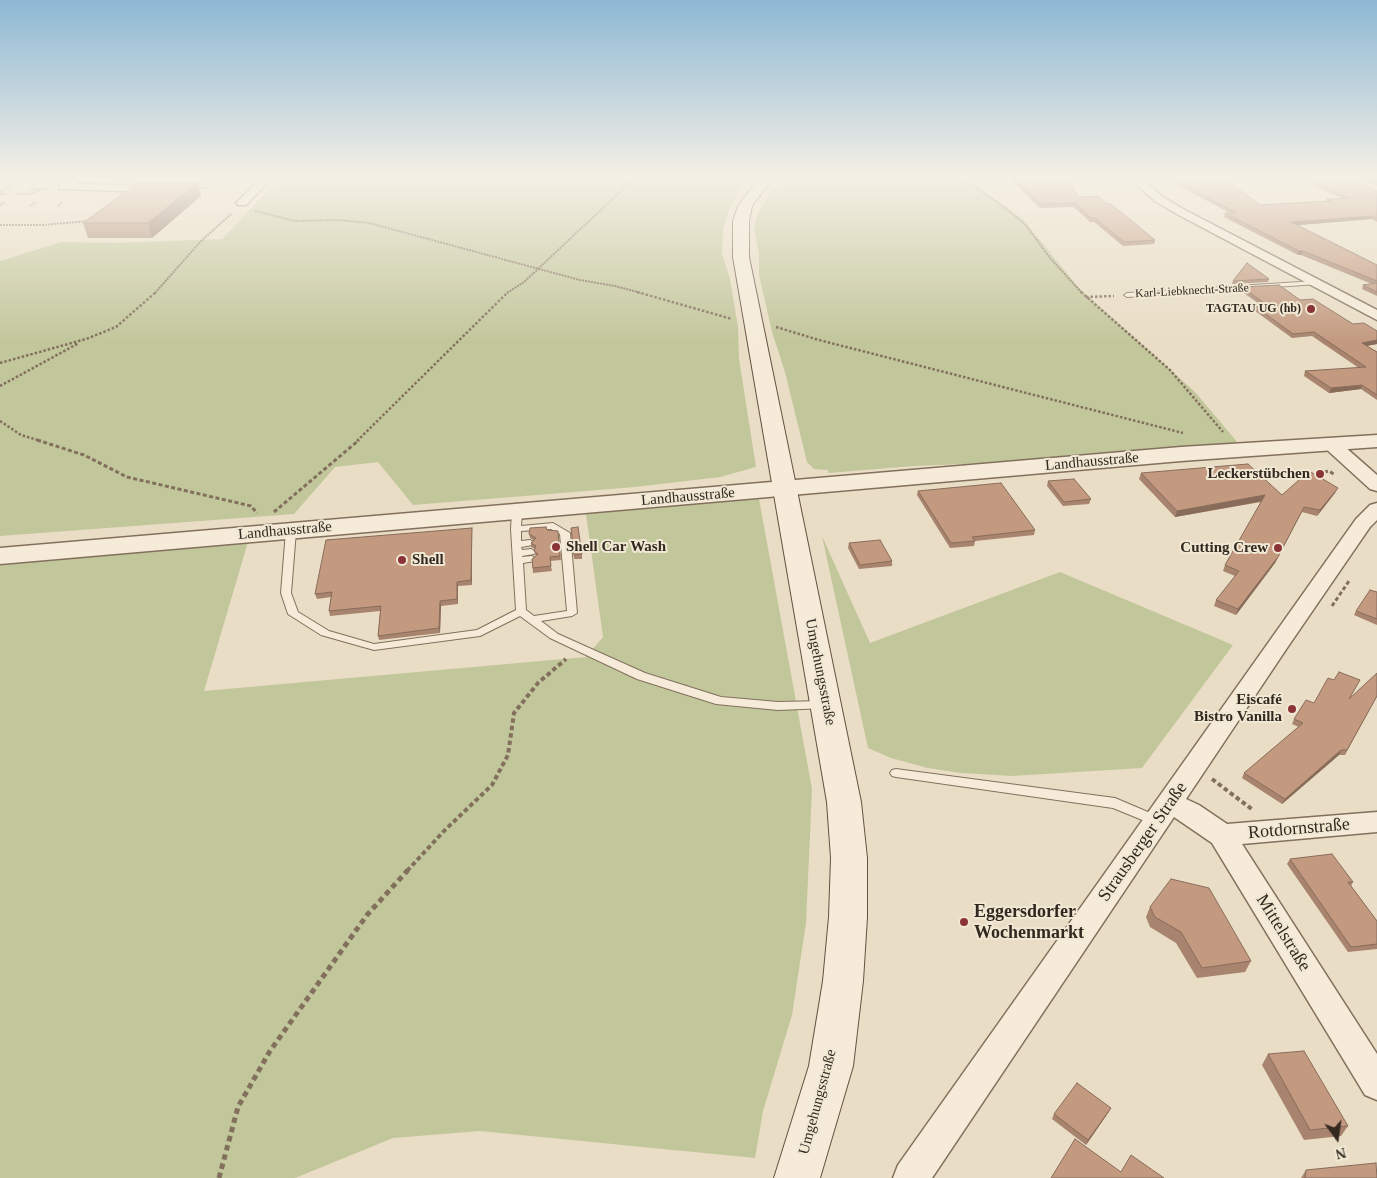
<!DOCTYPE html>
<meta charset="utf-8">
<style>
body{margin:0}
#map{position:relative;width:1377px;height:1178px;overflow:hidden;background:#e9ddc5;font-family:Georgia,serif}
canvas{display:block}
.north{position:absolute;left:1312px;top:1113px;width:50px;height:50px;-webkit-text-stroke:4px #f1e8d4;paint-order:stroke;rotate:166deg;font-size:14px;font-weight:700;line-height:20px;text-align:center;color:#342920}
.north::after{content:'';display:block;margin:auto;width:18px;height:22px;background:#342920;clip-path:polygon(50% 0,100% 100%,50% 72%,0 100%)}
</style>
<div id="map">
<canvas width="1377" height="1178"></canvas>
<div class="north">N</div>
</div>
<script>
const context = document.querySelector('canvas').getContext('2d');
context.lineJoin = 'round';
function fill(path, color) { context.fillStyle = color; context.fill(path, 'evenodd'); }
const shape = rows => new Path2D(rows.map(r => 'M' + r).join(''));
function strokePath(path, color, width, dash) { context.strokeStyle = color; context.lineWidth = width; context.lineCap = dash ? 'butt' : 'round'; context.setLineDash(dash || []); context.stroke(path); }
function write(font, color, halo, rows, align = 'center') {
  context.font = font + ' Georgia,serif'; context.lineWidth = 4; context.setLineDash([]); context.textBaseline = 'middle'; context.strokeStyle = halo; context.fillStyle = color; for (const [text, x, y, turn = 0] of rows) {
    context.save(); context.translate(x, y); context.rotate((+turn || 0) * Math.PI / 180); context.textAlign = isNaN(turn) ? turn : align; if (halo) context.strokeText(text, 0, 0); context.fillText(text, 0, 0); context.restore();
  }
}
fill(shape([
 [281,177,751,177,740,189,729,211,723,229,722,253,730,279,738,327,739,359,756,467,720,477,635,487,413,505,378,462,335,467,294,514,0,536,0,261,61,242,115,243,222,239],
 [787,177,965,177,1023,219,1079,288,1195,392,1238,443,1015,462,913,466,829,473,828,470,814,469,807,462,785,372,772,332,759,275,759,254,754,229,758,213,774,187],
 [759,499,812,789,806,923,792,1015,763,1111,755,1158,480,1131,393,1138,295,1178,0,1178,0,565,248,542,204,691,586,657,603,637,586,514],
 [822,536,870,643,1060,572,1233,645,1142,768,1012,776,961,773,928,768,891,758,868,748]
]), '#c2c69b');
const service = shape([
 [1316,281,1318,282,1318,284,1127,297,1124,295,1127,293,1316,281],
 [517,509,522,512,521,526,553,523,570,533,577,613,572,616,541,621,558,634,645,673,721,697,778,702,823,701,827,702,829,705,827,708,778,710,716,704,637,679,550,638,520,616,480,636,374,650,321,635,288,614,281,593,286,531,291,528,296,531,291,593,298,612,329,631,374,644,477,630,516,610,511,529,512,512,517,509],
 [551,529,560,534,567,611,534,616,526,610,523,563,535,561,537,559,532,556,522,557,522,556,534,554,536,552,531,549,522,550,521,547,533,545,535,543,530,540,521,541,521,531,551,529],
 [896,769,1115,798,1162,818,1163,821,1162,824,1157,826,1113,808,896,777,892,776,890,773,892,770,896,769]
]);
const minor = shape([
 [72,177,84,177,76,184,157,186,163,189,157,192,60,189,59,187,60,185,72,177],
 [262,177,273,177,246,205,238,205,236,203,262,177],
 [1128,177,1139,177,1163,197,1183,209,1377,310,1377,320,1175,213,1155,201,1128,177],
 [1344,177,1357,177,1377,186,1377,193,1345,179,1344,177],
 [1331,439,1337,440,1377,475,1377,491,1370,489,1325,448,1322,444,1325,440,1331,439],
 [1377,503,1377,520,1370,527,1287,648,1186,799,1199,805,1227,824,1377,812,1377,832,1242,844,1377,1054,1377,1100,1365,1095,1212,843,1174,817,932,1178,893,1178,898,1165,1356,519,1370,505,1377,503]
]);
const tertiary = shape([
 [1377,435,1377,447,1181,461,0,564,0,548,1181,447,1377,435]
]);
const secondary = shape([
 [760,177,774,177,752,206,749,221,749,257,861,802,867,858,867,917,863,981,853,1066,820,1178,774,1178,809,1066,823,981,829,917,831,858,827,802,733,257,733,221,738,206,760,177]
]);
strokePath(service, '#82705d', 2);
strokePath(minor, '#82705d', 3);
strokePath(tertiary, '#82705d', 3);
strokePath(secondary, '#645141', 2);
strokePath(shape([
 [959,177,997,202,1025,224,1050,258,1082,293],
 [197,188,209,188],
 [203,188,217,177],
 [29,189,49,189],
 [0,192,24,177],
 [0,194,7,194],
 [17,194,31,194,42,189],
 [0,205,5,202],
 [30,206,36,202],
 [58,206,63,202],
 [255,211,295,221,338,220,369,223,580,280,615,286,641,293],
 [0,225,43,225,89,221],
 [155,293,201,241,232,213],
 [507,293,524,282,636,177]
]), '#82705d', 2, [2, 1]);
strokePath(shape([
 [637,292,732,319],
 [1081,292,1170,370,1223,432],
 [1086,297,1114,296],
 [776,327,819,340,1183,433],
 [0,363,86,339,116,327,156,292],
 [0,386,79,343],
 [0,421,21,435,41,441],
 [357,441,508,292]
]), '#82705d', 2.5, [2.5, 2]);
strokePath(shape([
 [37,440,84,455,127,477,251,506,257,513],
 [1324,472,1329,471,1335,475],
 [274,512,359,440],
 [1332,606,1349,581]
]), '#82705d', 3, [4, 2.5]);
strokePath(shape([
 [1212,779,1253,810],
 [407,871,445,830,492,785,508,755,514,713,538,683,566,659]
]), '#82705d', 4, [4.5, 3]);
strokePath(shape([
 [219,1178,238,1107,270,1051,367,915,408,870]
]), '#82705d', 5, [5.5, 4]);
fill(service, '#f5ebd8');
fill(minor, '#f5ebd8');
fill(tertiary, '#f5ebd8');
fill(secondary, '#f5ebd8');
fill(shape([
 [1009,177,1069,177,1078,197,1107,204,1155,240,1154,244,1123,246,1094,222,1090,222,1074,207,1040,208,1014,183],
 [1162,177,1223,177,1260,205,1326,201,1327,199,1341,198,1296,177,1345,177,1377,191,1377,222,1371,219,1297,225,1377,265,1377,296,1362,289,1363,285,1372,284,1301,255,1298,255,1224,217,1225,213,1230,213],
 [1361,177,1377,177,1377,185],
 [198,182,201,196,152,238,88,238,83,223],
 [1269,279,1268,282,1232,284,1233,281],
 [1242,287,1300,300,1353,324,1377,331,1377,344,1367,346,1377,352,1377,400,1361,389,1329,393,1304,376,1305,371,1359,368,1312,336,1292,338,1251,308,1252,304,1258,303,1241,291],
 [1141,473,1282,495,1335,493,1317,516,1302,512,1275,563,1236,615,1214,606,1216,600,1235,576,1223,571,1225,565,1261,502,1175,517,1139,479],
 [1048,481,1091,499,1089,504,1063,506,1047,486],
 [918,491,1035,530,1034,535,975,541,974,546,950,548,917,495],
 [472,528,472,585,458,586,458,604,441,606,440,633,379,640,378,636,380,611,330,616,329,611,331,597,317,599,315,594],
 [571,528,582,554,582,559,574,559],
 [547,530,558,531,561,560,550,561,552,571,533,573,532,559,536,556,534,551,535,549,531,547,531,543,533,540,530,538,529,534],
 [849,543,892,561,892,566,859,569,848,548],
 [1377,592,1377,625,1354,615,1356,611],
 [1334,680,1360,680,1350,698,1377,696,1345,755,1339,755,1282,804,1242,778,1244,773,1299,727,1292,724,1294,719,1314,703],
 [1290,859,1353,882,1351,886,1377,921,1377,949,1348,952,1287,864],
 [1150,907,1251,961,1245,972,1197,978,1176,943,1150,927,1146,917],
 [1268,1054,1348,1126,1341,1136,1304,1140,1262,1065],
 [1111,1108,1108,1113,1086,1145,1052,1119,1054,1114],
 [1306,1170,1377,1178,1301,1178]
]), '#a8846e');
fill(shape([
 [198,182,201,196,152,238,148,223],
 [1372,216,1371,219,1289,226,1291,222],
 [1299,251,1303,251,1301,255,1298,255],
 [1377,340,1377,344,1360,347,1362,343],
 [1362,385,1361,389,1329,393,1331,388],
 [1338,488,1335,493,1317,516,1320,510],
 [1265,495,1263,501,1175,517,1177,511],
 [1304,507,1275,563,1236,615,1238,609],
 [472,528,472,585,471,580],
 [457,582,458,586,458,604,457,599],
 [440,601,441,606,440,633,439,628],
 [1341,750,1339,755,1282,804,1285,799],
 [1111,1108,1108,1113,1086,1145,1088,1140]
]), '#886c5a');
const building = shape([
 [1013,177,1069,177,1078,197,1098,196,1107,204,1111,204,1155,240,1124,242,1095,218,1091,218,1075,203,1041,204,1013,177],
 [1168,177,1223,177,1260,205,1331,201,1327,199,1349,198,1304,177,1345,177,1377,191,1377,218,1372,216,1291,222,1377,265,1377,281,1303,251,1299,251,1225,213,1237,213,1168,177],
 [1369,177,1377,177,1377,181,1369,177],
 [139,182,198,182,148,223,83,223,139,182],
 [1247,263,1269,279,1233,281,1247,263],
 [1377,283,1377,292,1363,285,1377,283],
 [1279,285,1300,300,1313,299,1353,324,1364,323,1377,331,1377,340,1362,343,1377,352,1377,395,1362,385,1331,388,1305,371,1366,367,1314,332,1293,334,1252,304,1264,303,1242,287,1279,285],
 [1248,464,1282,495,1309,471,1338,488,1320,510,1304,507,1278,557,1238,609,1216,600,1239,571,1225,565,1265,495,1177,511,1141,473,1248,464],
 [1074,479,1091,499,1064,502,1048,481,1074,479],
 [1001,483,1035,530,972,537,975,541,951,543,918,491,1001,483],
 [546,527,547,530,558,531,560,556,550,557,551,566,533,568,532,559,538,554,534,551,536,546,531,543,536,538,529,534,530,528,546,527],
 [578,527,582,554,574,555,571,528,578,527],
 [472,528,471,580,457,582,457,599,440,601,439,628,378,636,381,606,329,611,332,592,315,594,326,540,472,528],
 [880,540,892,561,860,565,849,543,880,540],
 [1370,590,1377,592,1377,619,1356,611,1370,590],
 [1339,672,1360,680,1349,699,1377,673,1377,696,1347,750,1341,750,1285,799,1244,773,1303,723,1294,719,1306,700,1314,703,1328,678,1334,680,1339,672],
 [1332,854,1353,882,1348,882,1377,921,1377,944,1351,947,1290,859,1332,854],
 [1171,879,1209,888,1251,961,1202,968,1181,932,1155,917,1150,907,1171,879],
 [1304,1051,1348,1126,1310,1130,1268,1054,1304,1051],
 [1077,1083,1111,1108,1088,1140,1054,1114,1077,1083],
 [1075,1139,1121,1172,1131,1155,1164,1178,1051,1178,1075,1139],
 [1376,1163,1377,1178,1305,1178,1306,1170,1376,1163]
]);
fill(building, '#c39a80');
strokePath(building, '#886c5a', 1);
const sky = context.createLinearGradient(0, 0, 0, 342);
sky.addColorStop(0, '#8db8d4');
sky.addColorStop(0.52, '#f5f0e5');
sky.addColorStop(1, '#f5f0e500');
context.fillStyle = sky;
context.fillRect(0, 0, 1377, 342);
for (const [x, y, r, color] of [
 [1311,309,5,"#8a3437"],
 [1320,474,5,"#8a3437"],
 [556,547,5,"#8a3437"],
 [1278,548,5,"#8a3437"],
 [402,560,5,"#8a3437"],
 [1292,709,5,"#8a3437"],
 [964,922,5,"#8a3437"]
]) { const dot = new Path2D(); dot.arc(x, y, r, 0, 2 * Math.PI); context.fillStyle = color; context.fill(dot); strokePath(dot, '#f1e8d4', 2); }
write('12px', '#342920', '#f1e8d4', [
 ["Karl-Liebknecht-Straße",1192,291,-3]
]);
write('bold 12px', '#342920', '#f1e8d4', [
 ["TAGTAU UG (hb)",1301,309]
], 'right');
write('15px', '#342920', '#f1e8d4', [
 ["Landhausstraße",1092,462,-5],
 ["Landhausstraße",688,497,-5],
 ["Landhausstraße",285,531,-5],
 ["Umgehungsstraße",820,672,79],
 ["Umgehungsstraße",818,1102,-75]
]);
write('bold 15px', '#342920', '#f1e8d4', [
 ["Leckerstübchen",1310,474],
 ["Shell Car Wash",566,547,"left"],
 ["Cutting Crew",1268,548],
 ["Shell",412,560,"left"],
 ["Eiscafé",1282,700],
 ["Bistro Vanilla",1282,717]
], 'right');
write('18px', '#342920', '#f1e8d4', [
 ["Rotdornstraße",1299,829,-5],
 ["Strausberger Straße",1143,842,-55],
 ["Mittelstraße",1283,933,58]
]);
write('bold 18px', '#342920', '#f1e8d4', [
 ["Eggersdorfer",974,912],
 ["Wochenmarkt",974,933]
], 'left');
</script>
